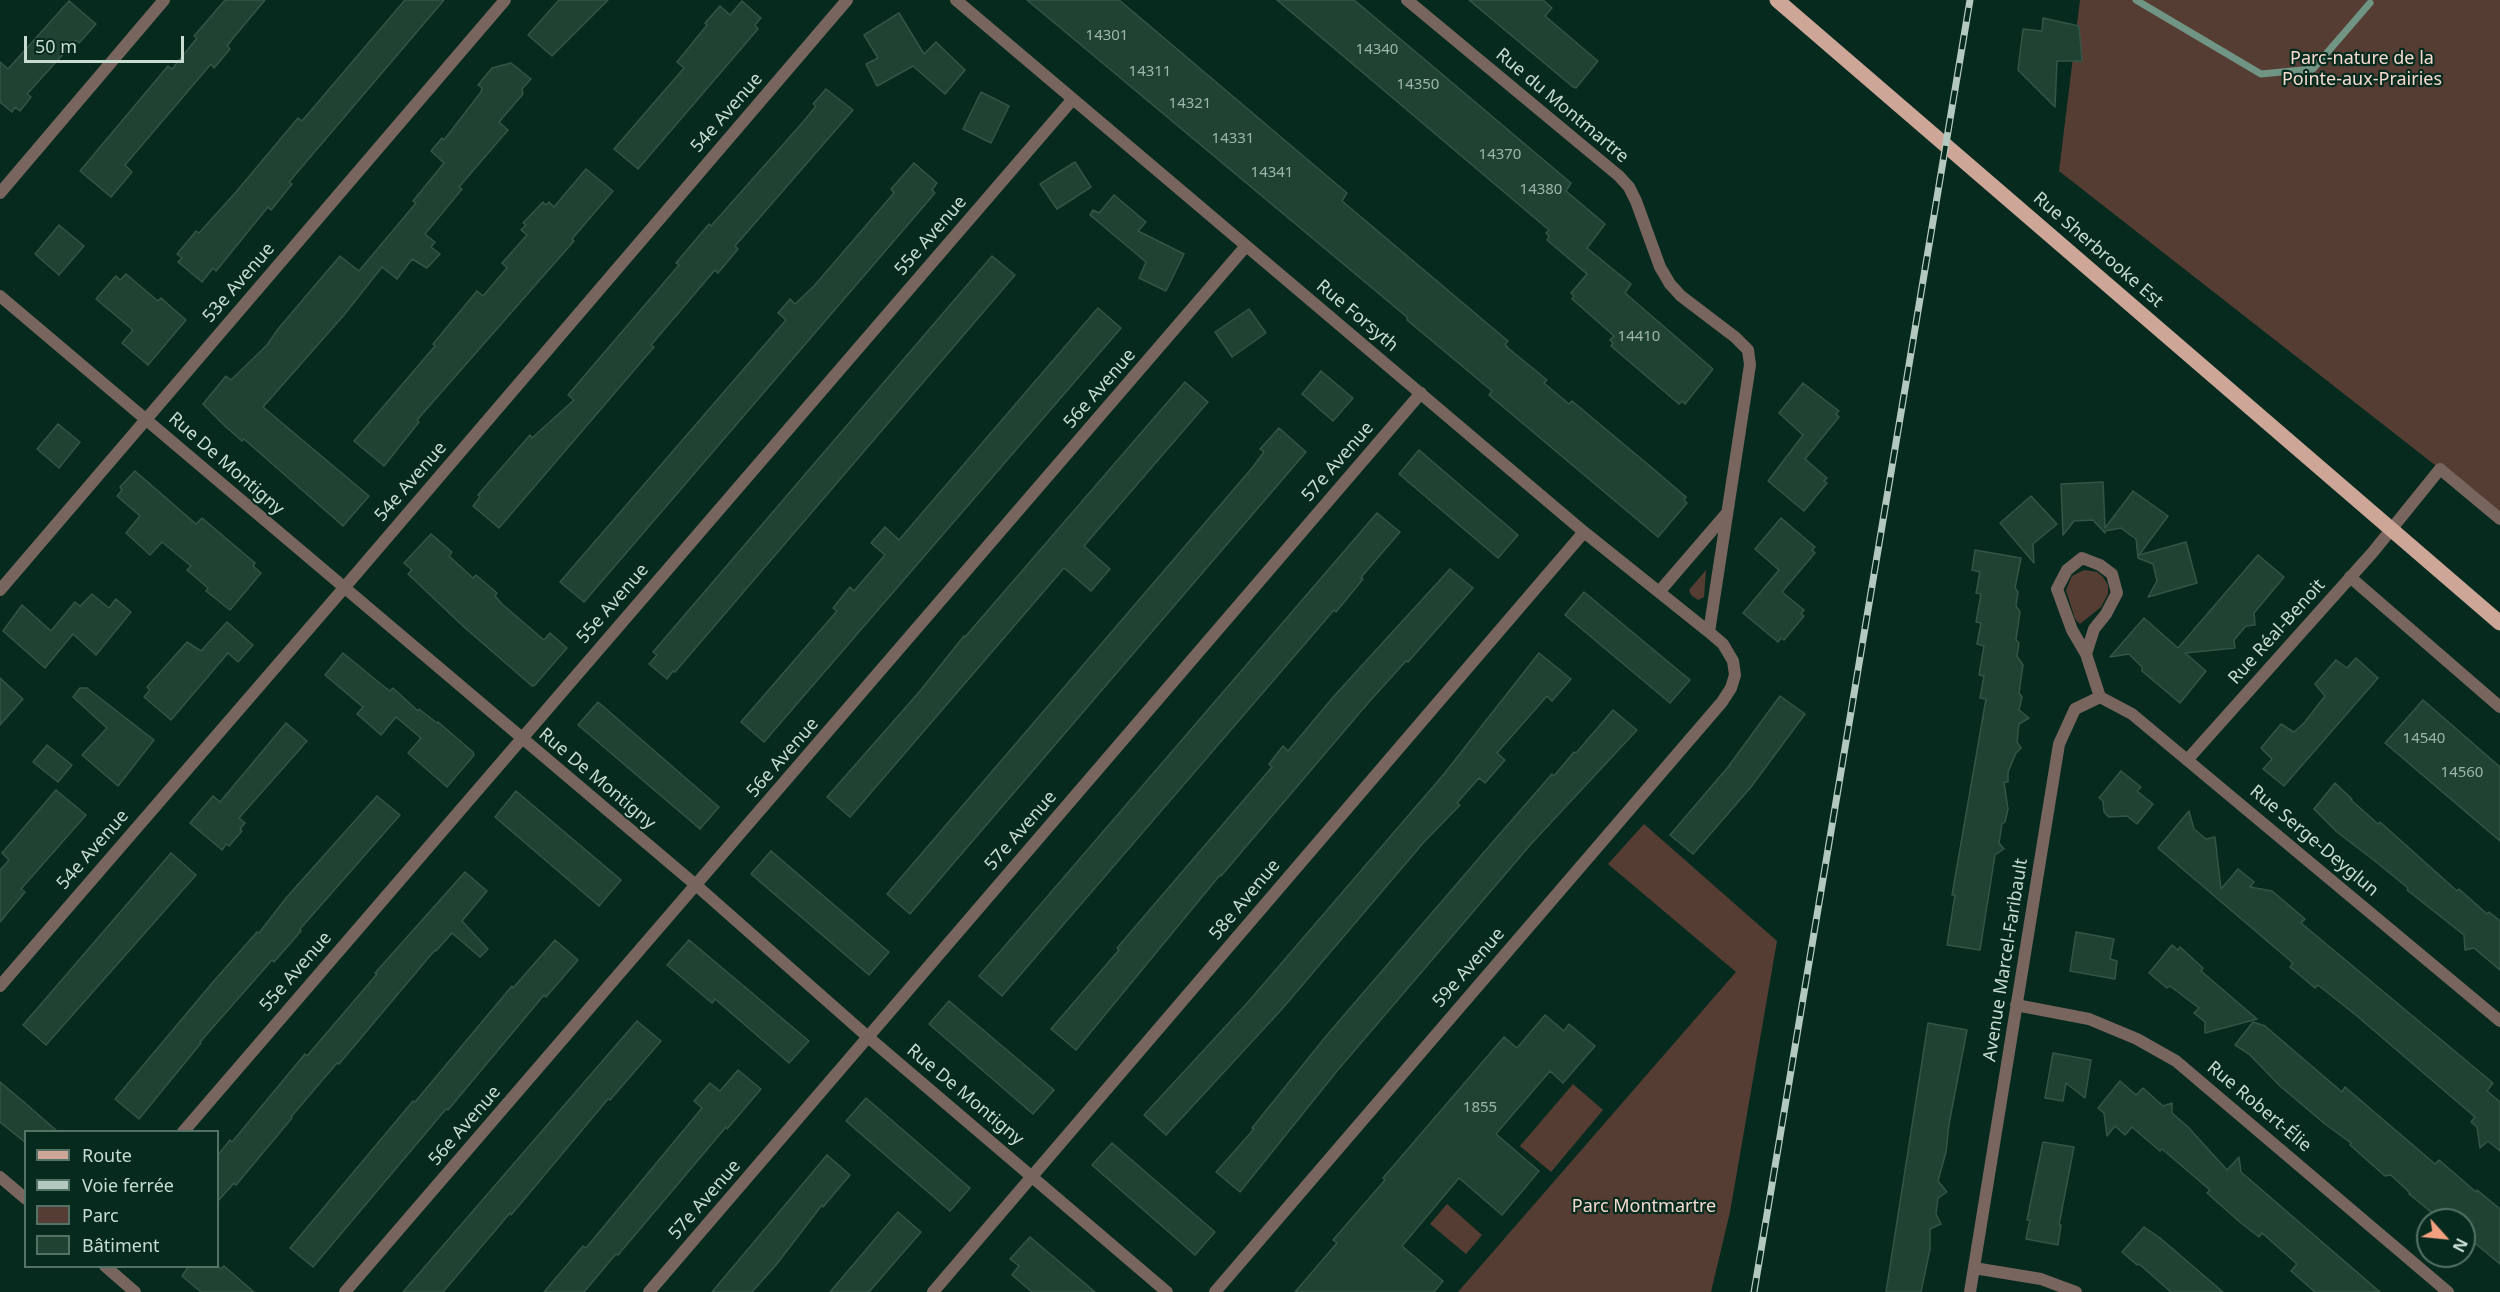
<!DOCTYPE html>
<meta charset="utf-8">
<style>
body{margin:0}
#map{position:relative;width:2500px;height:1292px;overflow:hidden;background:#062b1e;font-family:"Noto Sans",sans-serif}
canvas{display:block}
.legend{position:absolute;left:24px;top:1130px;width:195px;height:138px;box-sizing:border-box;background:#062b1e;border:2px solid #547266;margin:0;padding:8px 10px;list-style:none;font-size:18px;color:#c8dcd2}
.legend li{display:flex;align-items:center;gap:12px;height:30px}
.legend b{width:30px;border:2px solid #547266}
.north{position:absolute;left:2416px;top:1208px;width:60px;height:60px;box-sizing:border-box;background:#062b1e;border:2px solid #547266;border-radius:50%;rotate:117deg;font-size:16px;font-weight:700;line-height:24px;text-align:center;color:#c8dcd2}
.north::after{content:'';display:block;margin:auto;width:21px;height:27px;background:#f2a080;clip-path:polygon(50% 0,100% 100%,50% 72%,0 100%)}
.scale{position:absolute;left:24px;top:36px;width:160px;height:27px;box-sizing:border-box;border:3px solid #c8dcd2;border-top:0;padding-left:8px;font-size:18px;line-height:21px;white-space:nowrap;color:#c8dcd2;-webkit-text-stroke:4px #062b1e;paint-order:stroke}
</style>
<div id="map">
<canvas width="2500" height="1292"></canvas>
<ul class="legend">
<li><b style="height:8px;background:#cda697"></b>Route</li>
<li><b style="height:8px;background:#b3c8be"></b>Voie ferrée</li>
<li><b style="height:16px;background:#563d34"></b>Parc</li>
<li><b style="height:16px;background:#1f4233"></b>Bâtiment</li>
</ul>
<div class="north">N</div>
<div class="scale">50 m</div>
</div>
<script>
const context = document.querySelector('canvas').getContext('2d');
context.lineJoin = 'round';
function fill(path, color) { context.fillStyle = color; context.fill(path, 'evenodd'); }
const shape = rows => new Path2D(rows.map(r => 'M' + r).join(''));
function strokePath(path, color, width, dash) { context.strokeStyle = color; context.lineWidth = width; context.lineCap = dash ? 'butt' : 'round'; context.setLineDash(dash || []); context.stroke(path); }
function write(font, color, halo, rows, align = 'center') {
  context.font = font + ' "Noto Sans",sans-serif'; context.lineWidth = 4.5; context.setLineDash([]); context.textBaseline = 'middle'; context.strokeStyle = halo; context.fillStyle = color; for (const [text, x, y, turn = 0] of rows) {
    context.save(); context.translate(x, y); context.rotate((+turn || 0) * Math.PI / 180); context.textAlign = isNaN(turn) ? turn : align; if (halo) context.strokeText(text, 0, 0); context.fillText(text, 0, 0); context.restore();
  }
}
fill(shape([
 [2080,0,2500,0,2500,519,2440,469,2059,171],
 [1706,570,1704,597,1698,600,1691,595,1689,590],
 [2084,570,2097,572,2103,577,2108,585,2108,594,2101,607,2080,624,2075,619,2066,590,2072,576],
 [1644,824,1777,941,1730,1212,1711,1292,1458,1292,1736,972,1608,864],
 [1573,1084,1603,1110,1551,1172,1520,1146],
 [1447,1204,1482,1235,1466,1254,1430,1224]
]), '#563d34');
strokePath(shape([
 [2136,0,2261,74,2313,69,2370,3]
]), '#709585', 7);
const building = shape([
 [225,0,265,0,234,37,227,46,230,49,214,68,211,64,125,165,132,172,111,197,80,171,168,66,172,69,197,38,194,36,225,0],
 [405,0,444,0,289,182,292,184,271,210,268,207,216,271,213,268,202,282,178,262,182,258,177,254,196,231,199,233,236,192,298,118,302,121,405,0],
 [559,0,608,0,552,56,528,35,559,0],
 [1027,0,1119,0,1347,193,1342,201,1508,341,1505,344,1508,348,1547,380,1544,383,1569,404,1572,401,1651,467,1686,497,1684,500,1687,503,1658,537,1489,395,1492,391,1407,320,1407,317,1027,0],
 [1277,0,1354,0,1571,183,1566,191,1605,224,1587,248,1631,284,1625,293,1713,369,1685,404,1682,401,1679,404,1611,346,1613,343,1610,340,1614,336,1572,299,1574,296,1571,293,1587,274,1547,240,1549,236,1546,233,1549,230,1277,0],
 [1469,0,1543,0,1552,8,1545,16,1598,61,1576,88,1573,87,1469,0],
 [69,1,96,24,79,43,76,40,27,94,31,97,20,111,15,107,12,112,0,102,0,62,8,69,69,1],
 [742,1,761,18,755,25,758,29,638,169,614,149,684,68,677,62,707,25,705,23,720,6,730,15,742,1],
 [899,13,924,54,936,42,965,70,945,94,913,66,877,86,866,64,878,58,864,35,899,13],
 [2043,18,2079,26,2082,61,2057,61,2055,107,2018,70,2023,29,2042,31,2043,18],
 [511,63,531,79,522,89,523,94,499,122,508,130,459,187,462,189,425,234,435,242,431,247,440,254,427,268,412,259,397,279,382,267,344,315,263,407,369,496,343,526,244,439,242,441,226,427,203,404,226,376,231,380,267,345,278,329,340,256,359,271,416,203,413,201,444,163,431,151,442,138,444,140,481,92,482,88,478,85,492,68,511,63],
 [826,89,853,110,735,246,738,249,718,273,715,270,651,345,654,347,499,528,473,506,480,497,478,495,530,435,532,438,574,400,568,395,679,265,676,263,709,224,711,226,803,122,816,106,813,104,826,89],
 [981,92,1009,106,991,143,963,129,981,92],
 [1075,162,1091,187,1057,209,1040,184,1075,162],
 [914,163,937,183,932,190,935,193,584,602,560,582,786,320,778,313,790,299,795,304,814,286,894,193,891,189,914,163],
 [586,169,613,191,572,239,574,241,417,420,419,422,384,466,354,441,435,346,433,344,477,291,483,296,507,268,502,263,527,235,521,230,526,225,523,223,543,202,546,205,549,202,554,207,586,169],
 [1114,195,1146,222,1138,231,1184,254,1166,291,1139,278,1146,262,1090,215,1093,210,1099,213,1114,195],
 [59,225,84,246,59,275,35,254,59,225],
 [992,256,1015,275,675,672,673,671,667,679,649,664,657,655,653,652,992,256],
 [126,274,158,301,161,298,186,320,148,365,122,343,133,330,96,299,113,279,116,276,120,280,126,274],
 [1098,308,1121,328,764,742,741,722,837,611,833,608,850,587,854,591,885,555,871,543,885,527,899,540,1098,308],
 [1249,309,1266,333,1232,357,1215,332,1249,309],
 [1321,371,1353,398,1333,421,1302,394,1321,371],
 [1185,382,1208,402,1084,546,1110,569,1091,591,1064,568,850,817,827,797,920,691,964,636,965,637,1185,382],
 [1803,383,1839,411,1836,414,1839,417,1805,459,1827,478,1824,481,1827,483,1804,511,1768,481,1803,435,1779,413,1803,383],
 [58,424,80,442,59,468,37,449,58,424],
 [1279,428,1306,452,910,914,887,894,1252,468,1264,452,1260,449,1279,428],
 [1419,450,1518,535,1498,558,1399,474,1419,450],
 [135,471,196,524,202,518,255,563,253,566,261,573,230,610,206,591,208,588,187,570,191,566,162,542,150,555,126,533,140,516,117,496,122,490,120,487,135,471],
 [2103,482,2105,528,2133,491,2168,516,2139,555,2186,542,2197,583,2148,597,2157,581,2153,564,2138,558,2136,539,2129,534,2121,528,2105,531,2105,533,2093,520,2074,521,2063,535,2061,484,2103,482],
 [2031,496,2057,524,2033,544,2034,563,2000,523,2031,496],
 [1377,513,1400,532,1363,575,1361,578,1363,579,1336,612,1334,610,1002,996,979,976,1377,513],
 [1781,518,1815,547,1812,550,1815,553,1782,592,1804,610,1801,614,1804,616,1784,640,1781,638,1778,642,1743,613,1779,570,1755,549,1781,518],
 [431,534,452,552,449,556,473,578,476,575,497,593,495,596,502,604,544,640,550,633,567,648,535,685,532,686,464,627,408,574,412,570,404,563,431,534],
 [1975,550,2021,558,2015,588,2018,592,2016,606,2020,612,2016,640,2019,643,2017,656,2023,665,2019,693,2022,697,2019,710,2029,718,2019,724,2017,742,2021,748,2016,753,2008,772,2008,782,2004,782,2008,809,2005,822,2002,824,1999,843,2004,849,1995,855,1980,950,1947,945,1955,895,1952,895,1986,699,1980,698,1984,676,1979,675,1984,646,1977,644,1981,623,1976,622,1981,594,1976,593,1980,572,1972,570,1975,550],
 [2258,555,2284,577,2254,613,2255,625,2246,626,2234,640,2235,648,2185,653,2206,671,2180,703,2142,671,2142,667,2129,654,2110,657,2144,618,2178,648,2258,555],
 [1450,569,1473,588,1408,662,1406,661,1368,703,1221,876,1220,875,1076,1050,1051,1029,1119,950,1117,948,1272,767,1269,764,1283,746,1288,751,1335,695,1450,569],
 [1584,592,1690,680,1670,703,1565,615,1584,592],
 [92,594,109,608,116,599,131,612,96,655,73,634,45,668,3,631,22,605,51,631,75,602,80,606,92,594],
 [227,622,253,645,238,662,228,653,171,720,144,697,150,690,147,687,187,642,201,651,227,622],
 [343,653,382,685,390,691,393,688,418,711,419,709,437,723,438,722,473,752,474,755,447,787,408,753,421,738,396,717,381,735,357,714,363,707,325,675,343,653],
 [1539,653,1571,679,1552,701,1547,696,1497,753,1505,760,1485,783,1479,778,1457,803,1460,805,1424,842,1282,1009,1166,1135,1144,1115,1249,1001,1444,774,1539,653],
 [2356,658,2378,678,2284,786,2263,769,2272,759,2261,748,2281,724,2294,732,2304,723,2325,696,2315,684,2336,660,2347,668,2356,658],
 [0,678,23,699,0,725,0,678],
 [80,688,87,688,154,740,118,786,82,755,107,728,73,697,80,688],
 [1780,696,1805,714,1751,787,1693,854,1670,835,1728,767,1780,696],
 [2423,700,2500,767,2500,841,2385,743,2423,700],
 [598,702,719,807,700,829,578,725,598,702],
 [1613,710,1637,730,1531,844,1337,1071,1240,1192,1216,1172,1254,1129,1252,1128,1327,1035,1498,836,1552,774,1554,776,1574,752,1576,753,1613,710],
 [286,723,307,741,239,818,245,823,240,829,242,831,229,846,226,844,222,850,190,823,213,796,220,802,286,723],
 [47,745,72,765,58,782,33,762,47,745],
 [2121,771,2141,787,2137,791,2153,804,2137,824,2127,816,2109,817,2104,812,2103,801,2099,798,2121,771],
 [2335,783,2352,799,2351,800,2378,824,2380,822,2457,891,2459,889,2487,914,2489,912,2500,921,2500,970,2474,948,2465,950,2464,935,2407,890,2408,888,2375,861,2337,832,2314,809,2335,783],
 [56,790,86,815,21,889,25,892,0,922,0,870,9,860,2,853,56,790],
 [516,791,621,880,599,906,495,817,516,791],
 [377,796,400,815,300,929,301,931,274,962,272,960,200,1042,201,1043,139,1119,115,1099,213,982,257,932,259,933,286,898,377,796],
 [2189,811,2194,829,2206,839,2215,837,2221,889,2238,869,2254,882,2250,887,2272,891,2305,919,2301,923,2493,1083,2487,1091,2500,1102,2500,1151,2488,1141,2480,1148,2477,1127,2471,1122,2475,1117,2357,1016,2318,985,2315,988,2290,967,2293,963,2158,848,2189,811],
 [771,851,889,952,869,975,751,874,771,851],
 [171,853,196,875,46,1045,23,1025,171,853],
 [465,872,487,891,462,921,488,949,480,957,452,933,436,951,435,950,339,1064,337,1063,291,1117,292,1118,236,1185,234,1183,218,1201,218,1155,230,1140,232,1142,305,1054,307,1056,377,974,375,973,465,872],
 [2076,932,2114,939,2110,959,2117,961,2115,979,2070,971,2076,932],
 [555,940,578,960,546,997,544,995,448,1110,446,1109,313,1267,290,1248,413,1101,415,1102,512,986,513,988,555,940],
 [689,940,809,1041,789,1063,715,999,712,1003,667,965,689,940],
 [2172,945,2178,950,2180,947,2203,968,2201,971,2257,1019,2205,1033,2205,1022,2194,1013,2199,1008,2170,986,2167,988,2149,973,2172,945],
 [949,1001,1054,1090,1033,1114,929,1024,949,1001],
 [1545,1015,1564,1031,1569,1024,1595,1046,1563,1083,1550,1071,1496,1134,1539,1171,1502,1215,1459,1178,1402,1246,1443,1281,1434,1292,1295,1292,1337,1243,1333,1240,1385,1180,1383,1178,1504,1037,1517,1048,1545,1015],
 [637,1021,661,1041,610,1100,608,1099,537,1184,511,1215,510,1213,443,1292,403,1292,637,1021],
 [2253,1022,2265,1026,2342,1092,2345,1087,2435,1164,2439,1160,2476,1192,2477,1190,2500,1209,2500,1264,2464,1234,2464,1220,2441,1220,2409,1194,2410,1193,2391,1175,2385,1176,2350,1145,2351,1143,2325,1124,2280,1086,2249,1054,2235,1045,2253,1022],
 [1928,1023,1967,1030,1949,1124,1946,1152,1938,1181,1947,1192,1938,1198,1936,1214,1941,1224,1930,1229,1930,1249,1921,1292,1886,1292,1928,1023],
 [2053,1053,2091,1060,2085,1098,2066,1083,2063,1101,2045,1098,2053,1053],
 [738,1070,761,1089,727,1129,726,1127,618,1255,616,1254,584,1292,544,1292,583,1246,586,1248,702,1108,694,1101,710,1083,720,1091,738,1070],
 [2120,1081,2136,1095,2143,1088,2163,1106,2172,1103,2172,1113,2188,1127,2227,1170,2239,1157,2241,1172,2380,1292,2315,1292,2291,1271,2297,1264,2262,1233,2259,1237,2241,1223,2207,1193,2210,1190,2162,1149,2160,1151,2132,1127,2125,1135,2115,1126,2107,1136,2104,1113,2098,1108,2120,1081],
 [0,1082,25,1103,57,1131,26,1131,26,1143,0,1122,0,1082],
 [866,1098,970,1188,950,1211,846,1121,866,1098],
 [2043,1142,2074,1147,2059,1225,2061,1225,2058,1245,2026,1239,2030,1220,2027,1220,2043,1142],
 [1112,1143,1215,1232,1195,1255,1092,1165,1112,1143],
 [827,1155,850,1175,823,1207,822,1205,776,1265,752,1292,712,1292,827,1155],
 [898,1212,921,1232,894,1263,869,1292,830,1292,898,1212],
 [2144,1227,2160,1238,2223,1292,2171,1292,2139,1264,2137,1265,2122,1252,2144,1227],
 [1030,1237,1095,1292,1032,1292,1012,1275,1019,1266,1010,1259,1030,1237],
 [189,1266,218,1266,221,1269,224,1266,254,1292,201,1292,182,1276,189,1266]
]);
fill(building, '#1f4233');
strokePath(building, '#325546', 1.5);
strokePath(shape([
 [956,0,1584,532,1709,632,1723,644,1733,661,1735,675,1731,688,1722,702,1215,1292],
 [1407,0,1619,176,1629,187,1636,201,1660,267,1670,284,1681,296,1735,337,1748,350,1750,365,1709,632],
 [0,193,164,0],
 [0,296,697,886,868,1037,1167,1292],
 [2350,577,2500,707],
 [0,590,505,0],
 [1659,592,1727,513],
 [2100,697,2132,714,2500,1021],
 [2188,759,2373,552,2440,469,2500,519],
 [0,986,344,588,847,0],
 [2016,1005,2089,1019,2137,1039,2176,1061,2448,1292],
 [183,1132,1072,100],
 [0,1177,26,1199],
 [105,1266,135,1292],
 [1974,1268,2041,1279,2076,1292],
 [345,1292,1246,246],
 [649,1292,1421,393],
 [933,1292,1584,532],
 [1970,1292,2059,744,2075,709,2100,697,2086,654,2072,630,2057,589,2067,570,2082,558,2100,565,2112,574,2117,593,2106,614,2094,629,2086,654]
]), '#78655e', 12);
strokePath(shape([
 [1777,0,2500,623]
]), '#cda697', 15);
const rail = shape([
 [1754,1292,1970,0]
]);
strokePath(rail, '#b3c8be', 7);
strokePath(rail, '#062b1e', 4.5, [14]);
write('15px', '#9eb6aa', null, [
 ["14301",1107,36],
 ["14340",1377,50],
 ["14311",1150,72],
 ["14350",1418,85],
 ["14321",1190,104],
 ["14331",1233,139],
 ["14370",1500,155],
 ["14341",1272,173],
 ["14380",1541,190],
 ["14410",1639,337],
 ["14540",2424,739],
 ["14560",2462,773],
 ["1855",1480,1108]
]);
write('18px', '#f7dacf', '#062b1e', [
 ["Parc-nature de la",2362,59],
 ["Pointe-aux-Prairies",2362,80],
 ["Parc Montmartre",1644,1207]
]);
write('18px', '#c8dcd2', '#062b1e', [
 ["Rue du Montmartre",1562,106,40],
 ["54e Avenue",727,113,-49],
 ["55e Avenue",931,236,-49],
 ["Rue Sherbrooke Est",2098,250,41],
 ["53e Avenue",239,283,-49],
 ["Rue Forsyth",1357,316,40],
 ["56e Avenue",1100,389,-49],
 ["57e Avenue",1338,462,-49],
 ["Rue De Montigny",226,464,41],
 ["54e Avenue",411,482,-49],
 ["55e Avenue",613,604,-49],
 ["Rue Réal-Benoit",2277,632,-48],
 ["56e Avenue",783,758,-49],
 ["Rue De Montigny",597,779,40],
 ["57e Avenue",1021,831,-49],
 ["Rue Serge-Deyglun",2314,841,40],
 ["54e Avenue",93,850,-49],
 ["58e Avenue",1245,900,-50],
 ["Avenue Marcel-Faribault",2006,960,-81],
 ["59e Avenue",1469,968,-49],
 ["55e Avenue",296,972,-49],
 ["Rue De Montigny",965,1095,40],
 ["Rue Robert-Élie",2259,1107,40],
 ["56e Avenue",465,1126,-49],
 ["57e Avenue",705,1200,-49]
]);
</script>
